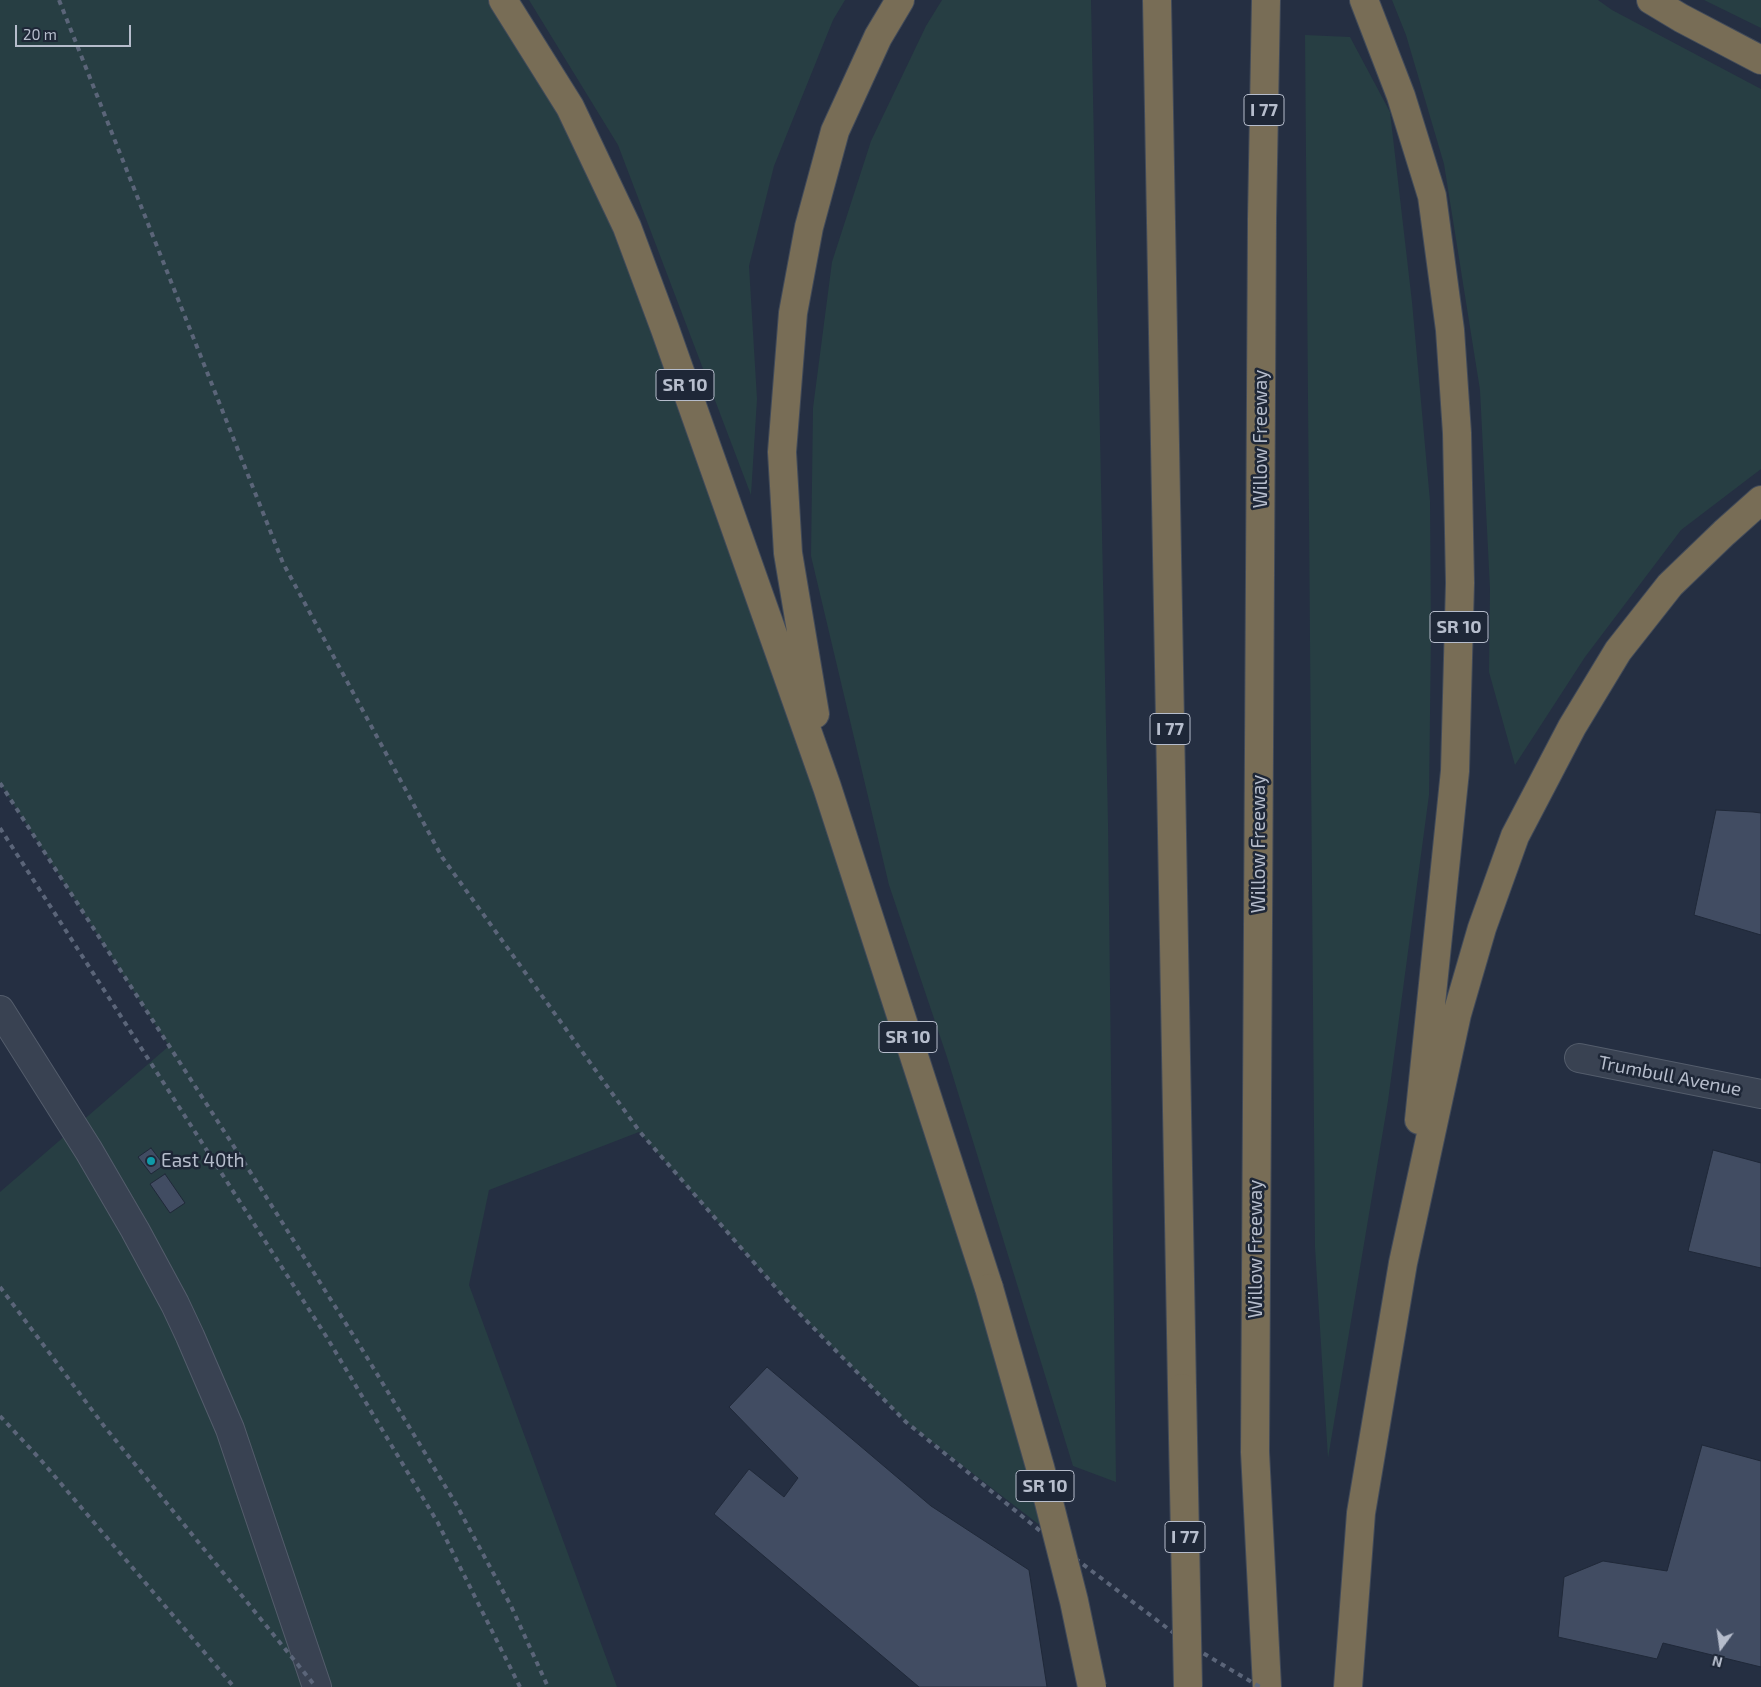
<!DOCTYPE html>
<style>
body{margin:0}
#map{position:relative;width:1761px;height:1687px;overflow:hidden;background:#252f42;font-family:"Exo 2",sans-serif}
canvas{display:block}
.north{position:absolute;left:1696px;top:1622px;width:50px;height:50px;-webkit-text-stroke:4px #1e2737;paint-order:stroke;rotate:194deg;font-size:14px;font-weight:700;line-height:20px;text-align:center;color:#b6bdcc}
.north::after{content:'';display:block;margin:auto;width:18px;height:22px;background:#b6bdcc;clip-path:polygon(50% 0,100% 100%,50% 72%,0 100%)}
.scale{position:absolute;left:15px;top:25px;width:116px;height:22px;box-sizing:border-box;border:2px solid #b6bdcc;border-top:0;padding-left:6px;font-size:15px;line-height:18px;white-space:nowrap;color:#b6bdcc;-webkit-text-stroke:4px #1e2737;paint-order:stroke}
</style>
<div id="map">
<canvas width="1761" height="1687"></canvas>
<div class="north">N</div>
<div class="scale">20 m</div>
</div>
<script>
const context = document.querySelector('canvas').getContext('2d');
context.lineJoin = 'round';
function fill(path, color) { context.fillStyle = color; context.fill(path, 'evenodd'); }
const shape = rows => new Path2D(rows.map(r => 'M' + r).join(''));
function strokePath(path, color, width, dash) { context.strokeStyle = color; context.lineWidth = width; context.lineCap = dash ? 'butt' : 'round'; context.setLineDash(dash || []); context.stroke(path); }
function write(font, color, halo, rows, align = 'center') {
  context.font = font + ' "Exo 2",sans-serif'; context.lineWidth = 5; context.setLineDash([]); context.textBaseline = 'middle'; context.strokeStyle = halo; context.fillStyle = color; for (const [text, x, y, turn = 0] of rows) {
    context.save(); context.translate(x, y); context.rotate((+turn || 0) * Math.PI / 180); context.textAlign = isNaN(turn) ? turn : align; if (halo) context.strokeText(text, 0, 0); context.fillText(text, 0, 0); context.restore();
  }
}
fill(shape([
 [0,0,503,0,665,329,1059,1540,906,1422,791,1305,639,1132,489,1190,469,1285,617,1687,0,1687,0,1192,169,1046,0,783],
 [529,0,845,0,833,20,774,166,749,266,757,399,751,495,618,145],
 [942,0,1091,0,1108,823,1116,1482,1073,1466,947,1057,889,885,811,556,813,408,832,262,871,141,926,26],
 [1392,0,1598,0,1612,10,1761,89,1761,469,1681,530,1585,657,1515,765,1489,672,1490,589,1480,390,1444,164,1406,35],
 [1704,0,1761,0,1761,28],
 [1305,35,1350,37,1390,112,1412,302,1430,501,1431,634,1429,795,1388,1101,1328,1458,1315,1247]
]), '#273e43');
const building = shape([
 [1716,810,1753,812,1761,813,1761,935,1694,915,1716,810],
 [151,1148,164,1165,151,1174,138,1157,151,1148],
 [1713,1150,1761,1163,1761,1268,1688,1251,1713,1150],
 [165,1174,185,1203,170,1213,150,1184,165,1174],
 [767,1367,931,1506,1029,1570,1047,1687,919,1687,714,1514,749,1469,784,1497,798,1478,729,1407,767,1367],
 [1702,1445,1761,1461,1761,1667,1663,1643,1657,1659,1558,1637,1564,1577,1603,1561,1667,1571,1702,1445]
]);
fill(building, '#414c62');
strokePath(building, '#202939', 1);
const minor = shape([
 [0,1010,89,1151,135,1230,175,1304,190,1336,230,1429,317,1687],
 [1579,1058,1761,1094]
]);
const highway = shape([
 [503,0,570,107,627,227,665,329,827,787,989,1288],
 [1157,0,1182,1388],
 [1266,0,1262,219,1255,1452,1267,1687],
 [1364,0,1401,96,1432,196,1450,330,1457,433,1460,583,1455,771,1419,1120],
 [1651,0,1681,18,1761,60],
 [815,714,788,553,782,452,793,313,809,227,835,131,878,37,900,0],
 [1348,1687,1361,1513,1403,1263,1457,1014,1482,928,1515,836,1572,727,1618,651,1670,585,1724,533,1761,500]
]);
strokePath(minor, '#545d6c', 30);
strokePath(highway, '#414a59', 30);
strokePath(minor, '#394252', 28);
strokePath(highway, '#786d56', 28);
strokePath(shape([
 [59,0,283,563,442,857,640,1132,791,1305,906,1422,1060,1547,1191,1646,1260,1687],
 [0,783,258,1184,360,1346,456,1504,511,1606,548,1687],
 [0,828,326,1336,438,1523,520,1687],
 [0,1287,104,1426,316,1687],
 [0,1416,40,1459,234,1687]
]), '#5b6579', 4, [5, 5]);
const highwayBridge = shape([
 [989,1288,1040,1467,1074,1601,1092,1687],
 [1182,1388,1188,1687]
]);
strokePath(highwayBridge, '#414a59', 30, []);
strokePath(highwayBridge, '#786d56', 28);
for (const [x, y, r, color] of [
 [151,1161,5,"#0f9aa8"]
]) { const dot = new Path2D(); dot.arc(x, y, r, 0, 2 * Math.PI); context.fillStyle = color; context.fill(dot); strokePath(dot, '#1e2737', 2); }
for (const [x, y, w] of [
 [1264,110,40],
 [685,385,58],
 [1459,627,58],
 [1170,729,40],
 [908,1037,58],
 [1045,1486,58],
 [1185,1537,40]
]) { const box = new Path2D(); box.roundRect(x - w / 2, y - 15.5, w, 31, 4); context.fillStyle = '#1e2737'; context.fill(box); strokePath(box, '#b6bdcc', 1); }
write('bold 18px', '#b6bdcc', null, [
 ["I 77",1264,110],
 ["SR 10",685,385],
 ["SR 10",1459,627],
 ["I 77",1170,729],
 ["SR 10",908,1037],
 ["SR 10",1045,1486],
 ["I 77",1185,1537]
]);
write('19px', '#b6bdcc', '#1e2737', [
 ["Willow Freeway",1261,439,-90],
 ["Willow Freeway",1259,844,-90],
 ["Trumbull Avenue",1670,1076,11],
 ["Willow Freeway",1256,1249,-90]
]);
write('19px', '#b6bdcc', '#1e2737', [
 ["East 40th",161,1161]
], 'left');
</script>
